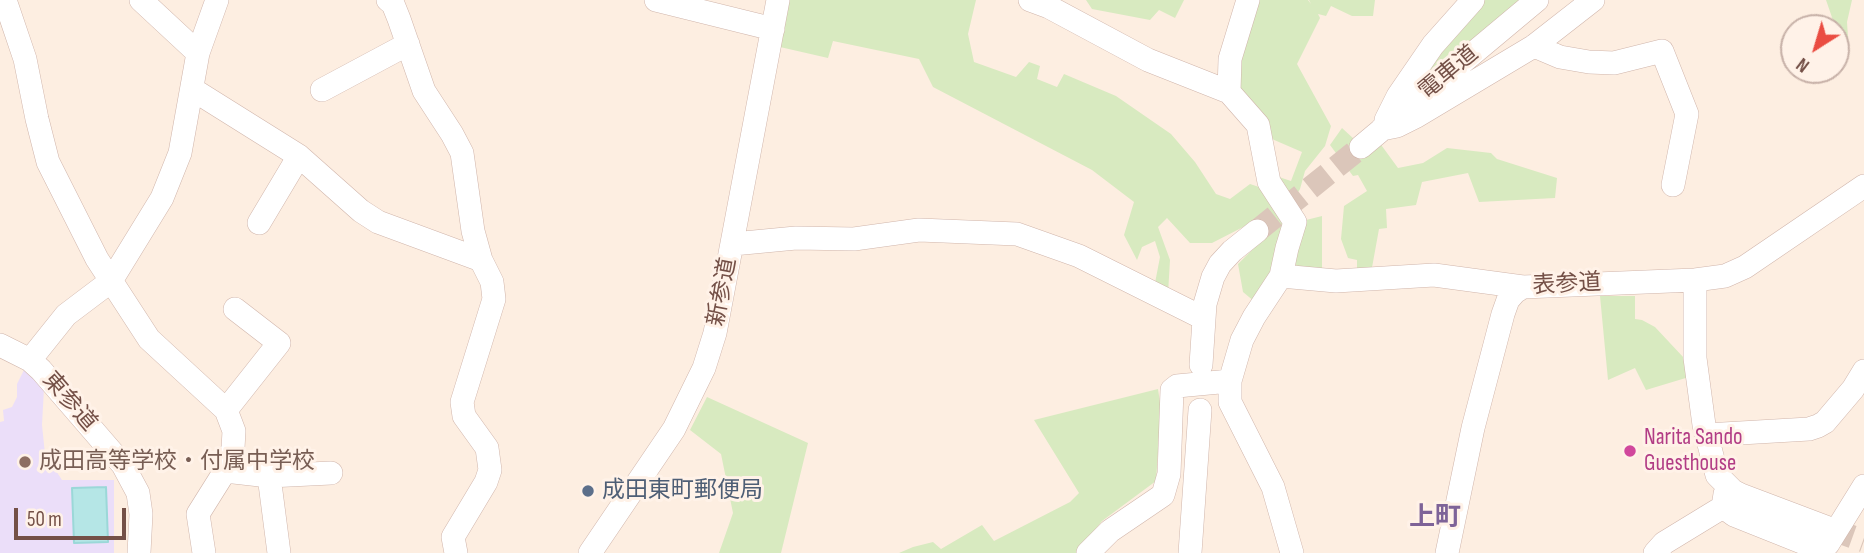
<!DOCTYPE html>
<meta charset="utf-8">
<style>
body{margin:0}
#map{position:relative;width:1864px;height:553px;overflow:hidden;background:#fdeee1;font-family:"Sofia Sans Condensed",sans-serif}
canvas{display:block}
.north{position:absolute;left:1780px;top:14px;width:70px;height:70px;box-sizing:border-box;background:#fff2e8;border:2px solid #c7b1a8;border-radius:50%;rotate:217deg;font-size:19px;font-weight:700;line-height:28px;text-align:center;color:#745047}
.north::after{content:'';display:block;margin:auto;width:24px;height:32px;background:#ea4d42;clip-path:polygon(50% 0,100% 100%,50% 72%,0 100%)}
.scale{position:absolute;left:14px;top:508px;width:112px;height:32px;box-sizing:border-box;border:4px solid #745047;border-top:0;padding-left:9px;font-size:21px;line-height:24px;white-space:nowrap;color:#745047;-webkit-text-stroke:5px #fff2e8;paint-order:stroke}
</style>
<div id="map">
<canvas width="1864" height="553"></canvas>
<div class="north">N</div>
<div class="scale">50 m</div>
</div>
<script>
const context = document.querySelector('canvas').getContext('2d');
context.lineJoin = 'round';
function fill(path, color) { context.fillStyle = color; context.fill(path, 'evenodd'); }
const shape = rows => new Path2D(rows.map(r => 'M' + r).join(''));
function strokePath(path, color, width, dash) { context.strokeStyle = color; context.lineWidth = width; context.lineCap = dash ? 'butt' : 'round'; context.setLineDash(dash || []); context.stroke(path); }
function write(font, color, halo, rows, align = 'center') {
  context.font = font + ' "Sofia Sans Condensed","Noto Sans JP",sans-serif'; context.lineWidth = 6; context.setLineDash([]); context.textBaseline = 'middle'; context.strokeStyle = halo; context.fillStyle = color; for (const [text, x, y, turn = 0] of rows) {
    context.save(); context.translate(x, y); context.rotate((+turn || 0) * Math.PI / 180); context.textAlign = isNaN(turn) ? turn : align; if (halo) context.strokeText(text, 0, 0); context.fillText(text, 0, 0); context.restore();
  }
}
fill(shape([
 [25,368,44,388,42,425,45,454,62,480,114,480,114,553,0,553,0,422,4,421,3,410,12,407,17,397,17,384]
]), '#ebdef9');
fill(shape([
 [787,0,976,0,968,34,974,62,1016,77,1029,62,1040,66,1037,79,1057,87,1064,74,1116,96,1171,134,1195,162,1216,194,1230,199,1250,184,1265,189,1287,220,1278,276,1255,302,1243,292,1238,264,1267,235,1249,224,1212,243,1190,243,1167,218,1158,227,1170,260,1168,294,1155,283,1160,257,1155,241,1142,247,1137,260,1124,235,1134,202,1092,170,933,87,919,59,833,41,828,58,780,47],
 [1086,0,1184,0,1175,18,1159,10,1150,20,1092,9],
 [1253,0,1308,0,1311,4,1309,0,1375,0,1373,16,1352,16,1331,6,1326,16,1318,14,1320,18,1297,64,1331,126,1325,146,1305,171,1300,189,1290,206,1270,174,1291,181,1302,152,1265,136,1232,84],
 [1485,0,1526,0,1405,100,1440,46],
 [1826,0,1852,0,1847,22,1849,53,1845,55],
 [1342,128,1367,151,1379,142,1398,168,1423,163,1447,148,1491,153,1497,159,1557,178,1555,198,1479,202,1468,173,1422,182,1416,205,1386,209,1387,228,1379,229,1371,273,1357,275,1357,260,1348,258,1341,239,1344,206,1367,191,1358,175,1353,176,1330,145],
 [1322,216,1322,271,1303,269,1294,264,1302,221],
 [1600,296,1635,296,1635,319,1642,320,1655,327,1684,358,1689,377,1646,390,1635,368,1608,380],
 [1158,389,1161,409,1156,481,1102,521,1077,553,899,553,913,547,933,542,941,549,982,525,994,541,1070,502,1079,493,1034,420],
 [707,397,808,443,781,553,719,553,733,513,721,454,690,430]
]), '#d8eac0');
const water = shape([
 [106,487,108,542,74,543,72,488,106,487]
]);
fill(water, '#b5e6e6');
strokePath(water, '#9bd8d8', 2);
strokePath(shape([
 [1257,231,1361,147],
 [1831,529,1864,541]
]), '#dbc6ba', 23, [23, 11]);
const minor = shape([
 [5,0,25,59,37,119,48,162,97,259,149,339,226,410,234,431,233,448,225,471,198,514,204,553],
 [141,0,198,53],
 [388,0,393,4,399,19,424,91,452,134,462,153,473,231,481,260,492,282,494,299,462,402,464,416,487,448,490,470,486,482,453,537,456,553],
 [656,0,773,29],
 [1030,0,1049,7,1148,60,1229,92,1258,125,1269,182,1295,222,1287,248,1281,276],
 [1534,46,1560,57,1589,62,1614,63,1662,51,1687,114,1673,185],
 [192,89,299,156,361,211,378,222,481,260],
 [322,90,408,44],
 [1229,92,1230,59,1248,0],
 [1386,120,1398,96,1433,45,1473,0],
 [1382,129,1397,126,1417,116,1534,46,1593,0],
 [1361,147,1537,0],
 [259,223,299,156],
 [733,244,796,238,854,239,919,230,1017,234,1079,256,1203,318],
 [1695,280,1695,358,1704,425,1717,475,1733,491,1741,495,1831,529],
 [0,345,30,360,41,370,123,465,138,493,141,514,139,553],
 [30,360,66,315,111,281,162,198,180,153,198,53,217,0],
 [1201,365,1205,304,1213,277,1220,264,1232,251,1257,231],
 [226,410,279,343,235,309],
 [1706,435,1809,429,1818,426,1825,422,1853,389,1864,371],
 [225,471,269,476,331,473],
 [269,476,279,553],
 [1723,507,1734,515,1824,551],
 [1828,544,1864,486],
 [590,553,674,429,704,368,715,333,778,0],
 [1088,553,1110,531,1163,495,1169,474,1172,390,1177,386,1230,381],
 [1190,553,1200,410],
 [1292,553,1273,487,1230,402,1230,381,1242,340,1254,317,1281,276,1336,281,1434,275,1523,287],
 [1447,553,1473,428,1503,314,1508,300,1515,292,1523,287,1695,280,1725,276,1745,267,1864,186],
 [1655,553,1664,543,1723,507,1725,494]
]);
strokePath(minor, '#d0b5ab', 24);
strokePath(minor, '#fff', 23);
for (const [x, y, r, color] of [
 [1630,451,7,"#d1479c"],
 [25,462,7,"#8d6e63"],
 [588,491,7,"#5c6f8a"]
]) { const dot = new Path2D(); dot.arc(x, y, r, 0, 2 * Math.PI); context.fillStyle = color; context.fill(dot); strokePath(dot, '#fff2e8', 2.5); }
write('23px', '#745047', '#fff2e8', [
 ["電車道",1449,73,-40],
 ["表参道",1567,285,-3],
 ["新参道",723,292,-79],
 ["東参道",69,402,49]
]);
write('23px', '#b23c85', '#fff2e8', [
 ["Narita Sando",1644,438],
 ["Guesthouse",1644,464]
], 'left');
write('23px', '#785e54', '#fff2e8', [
 ["成田高等学校・付属中学校",39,462]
], 'left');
write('23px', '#4e5e75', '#fff2e8', [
 ["成田東町郵便局",602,491]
], 'left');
write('bold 26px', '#7e6398', '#fff2e8', [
 ["上町",1435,518]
]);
</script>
